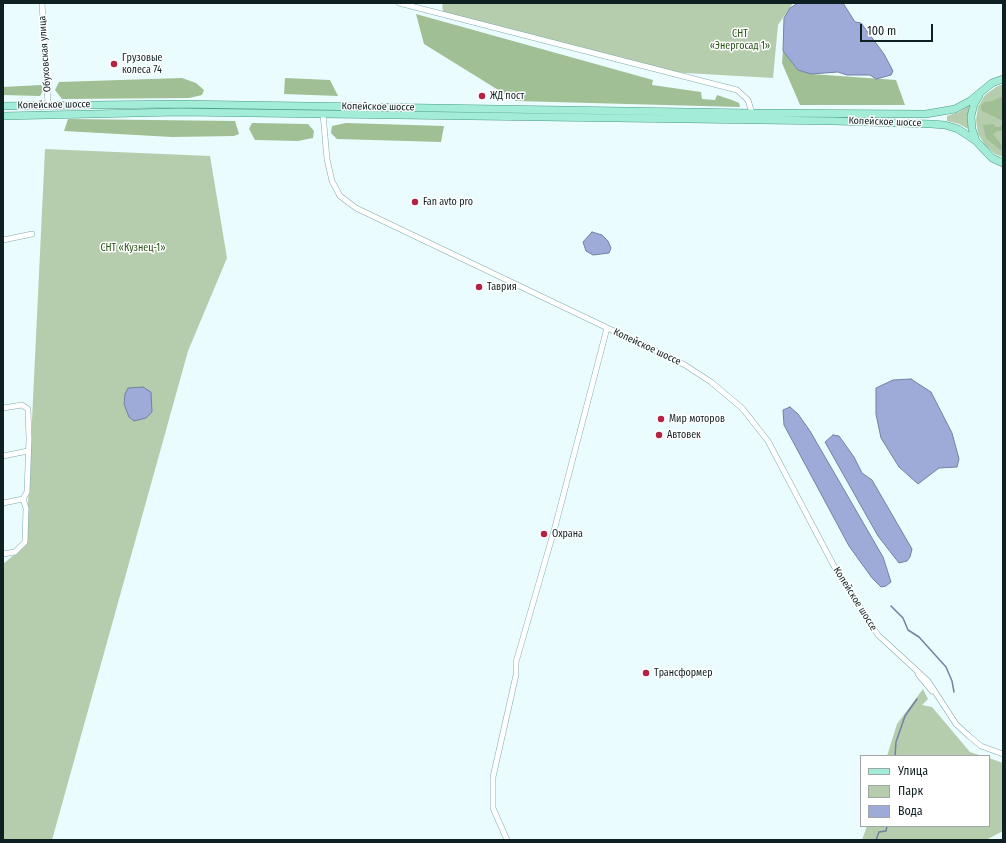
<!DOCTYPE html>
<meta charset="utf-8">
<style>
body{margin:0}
#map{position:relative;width:1006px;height:843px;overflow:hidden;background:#ebfcfe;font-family:"Fira Sans Condensed",sans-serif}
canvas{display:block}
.frame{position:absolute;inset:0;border:4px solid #0f2022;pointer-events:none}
.legend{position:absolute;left:860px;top:755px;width:130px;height:72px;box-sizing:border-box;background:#fff;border:1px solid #9fa6a7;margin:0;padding:5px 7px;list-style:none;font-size:12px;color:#0f2022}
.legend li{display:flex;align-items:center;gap:8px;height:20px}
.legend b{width:20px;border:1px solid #9fa6a7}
.scale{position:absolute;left:860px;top:24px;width:73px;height:18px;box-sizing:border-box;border:2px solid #0f2022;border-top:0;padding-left:5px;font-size:12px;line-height:14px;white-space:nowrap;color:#0f2022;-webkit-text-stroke:3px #fff;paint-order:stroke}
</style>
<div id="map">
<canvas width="1006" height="843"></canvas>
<div class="frame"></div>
<ul class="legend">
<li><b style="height:5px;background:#a3ecd7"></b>Улица</li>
<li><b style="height:11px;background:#b5cdac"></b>Парк</li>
<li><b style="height:11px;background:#9eabd9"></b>Вода</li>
</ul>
<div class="scale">100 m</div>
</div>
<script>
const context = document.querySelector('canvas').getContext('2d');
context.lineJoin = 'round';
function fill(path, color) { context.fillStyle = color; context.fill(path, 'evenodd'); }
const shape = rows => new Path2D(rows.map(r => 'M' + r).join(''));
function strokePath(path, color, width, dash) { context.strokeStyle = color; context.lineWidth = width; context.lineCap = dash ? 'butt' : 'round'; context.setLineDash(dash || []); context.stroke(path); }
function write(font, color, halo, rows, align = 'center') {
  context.font = font + ' "Fira Sans Condensed",sans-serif'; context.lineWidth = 3; context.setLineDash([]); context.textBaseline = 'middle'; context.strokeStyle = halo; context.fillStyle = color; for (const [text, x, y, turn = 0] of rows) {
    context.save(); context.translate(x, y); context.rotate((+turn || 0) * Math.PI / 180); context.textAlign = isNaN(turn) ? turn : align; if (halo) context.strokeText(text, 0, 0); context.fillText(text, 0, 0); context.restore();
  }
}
fill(shape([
 [442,3,793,3,778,25,773,78,668,72,443,12],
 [1003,84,1003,157,995,154,985,145,978,134,976,120,978,107,985,95,996,87],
 [970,105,970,130,959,124,947,121,947,116,959,112],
 [45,149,210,156,227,258,188,351,52,840,3,840,3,564,26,545],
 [923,689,928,699,922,705,932,707,970,752,982,756,887,756,897,724],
 [989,758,1003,763,1003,831,986,840,862,840,867,826,989,826]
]), '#b5cdac');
fill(shape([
 [416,14,653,80,652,85,701,92,702,99,715,100,717,95,732,100,739,103,740,107,516,101,424,44],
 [783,51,798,70,811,74,896,80,905,105,800,105,782,63],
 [182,78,196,83,204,90,202,95,189,98,62,99,55,90,59,82],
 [285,78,330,80,338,96,284,94],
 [41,85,44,89,40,96,3,95,3,87],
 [1003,96,1003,131,997,131,993,134,1003,147,1000,150,986,138,983,125,993,124,996,127,1000,127,1003,122,999,119,982,111,981,105,985,102,992,101],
 [68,119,235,121,239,134,234,136,172,137,64,131],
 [252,123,308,124,314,131,313,138,298,141,255,140,249,129],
 [346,123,444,126,441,142,337,139,331,133,332,126]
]), '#a0bf94');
const water = shape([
 [798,3,843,3,855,22,861,23,884,54,893,71,891,75,876,79,870,75,847,75,838,72,811,74,798,70,783,51,784,18,790,8,798,3],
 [592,232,602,235,608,241,611,248,609,253,593,255,586,251,583,242,592,232],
 [911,379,931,392,952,433,959,459,957,467,939,468,918,484,899,467,881,438,876,414,876,388,893,380,911,379],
 [143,387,151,392,152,412,146,418,134,421,129,417,124,404,125,394,128,388,143,387],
 [790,407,798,414,810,431,883,557,891,582,886,586,881,587,872,578,849,546,784,425,783,410,790,407],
 [833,435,839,436,854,457,862,473,872,480,912,549,910,557,907,561,899,563,878,536,825,442,833,435]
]);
fill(water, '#9eabd9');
strokePath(water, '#7381a2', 1);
strokePath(shape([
 [891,606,903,618,908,630,919,637,946,667,952,681,954,692],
 [895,756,896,742,905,716,917,699],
 [876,840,879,832,886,831,887,826]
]), '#7381a2', 1.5);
const minor = shape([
 [42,3,48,104],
 [399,3,737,90,748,100,752,113],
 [323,114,327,159,332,181,340,196,356,208,685,365,711,382,742,408,768,441,835,568,878,635,928,681,956,724,969,736,981,746,1003,754],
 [3,240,32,234],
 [3,408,22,405,28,409,29,439,27,492,23,499,26,508,25,542,15,552,3,554],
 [3,456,28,451],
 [3,503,23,499],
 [918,674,932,691],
 [507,840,493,808,493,777,516,675,516,662,555,527,607,328]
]);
const major = shape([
 [3,106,179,104,752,113,926,114,955,109,970,101,992,83,1003,79],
 [3,116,179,112,834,121,931,124,945,125,958,129,976,141,992,158,1003,163],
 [976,141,972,129,971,116,974,104,979,96]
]);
strokePath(minor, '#81abb0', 6);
strokePath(major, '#489c86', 8);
strokePath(minor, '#fff', 5);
strokePath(major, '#a3ecd7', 7);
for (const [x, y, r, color] of [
 [114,64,4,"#b42244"],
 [482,96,4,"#b42244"],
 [415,202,4,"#b42244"],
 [479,287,4,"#b42244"],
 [661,419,4,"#b42244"],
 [659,435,4,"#b42244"],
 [544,534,4,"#b42244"],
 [646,673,4,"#b42244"]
]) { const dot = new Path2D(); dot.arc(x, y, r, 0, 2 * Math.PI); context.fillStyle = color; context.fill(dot); strokePath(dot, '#fff', 1.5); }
write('10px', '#2b5218', '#fff', [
 ["СНТ",740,34],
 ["«Энергосад 1»",740,46],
 ["СНТ «Кузнец-1»",133,248]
]);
write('10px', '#0f2022', '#fff', [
 ["Обуховская улица",45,54,-94],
 ["Копейское шоссе",54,105,-1],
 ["Копейское шоссе",378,107,1],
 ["Копейское шоссе",885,122,2],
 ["Копейское шоссе",647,347,25],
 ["Копейское шоссе",855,599,58]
]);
write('10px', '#0f2022', '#fff', [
 ["Грузовые",122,58],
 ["колеса 74",122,70],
 ["ЖД пост",490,96],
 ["Fan avto pro",423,202],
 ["Таврия",487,287],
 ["Мир моторов",669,419],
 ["Автовек",667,435],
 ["Охрана",552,534],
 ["Трансформер",654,673]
], 'left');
</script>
